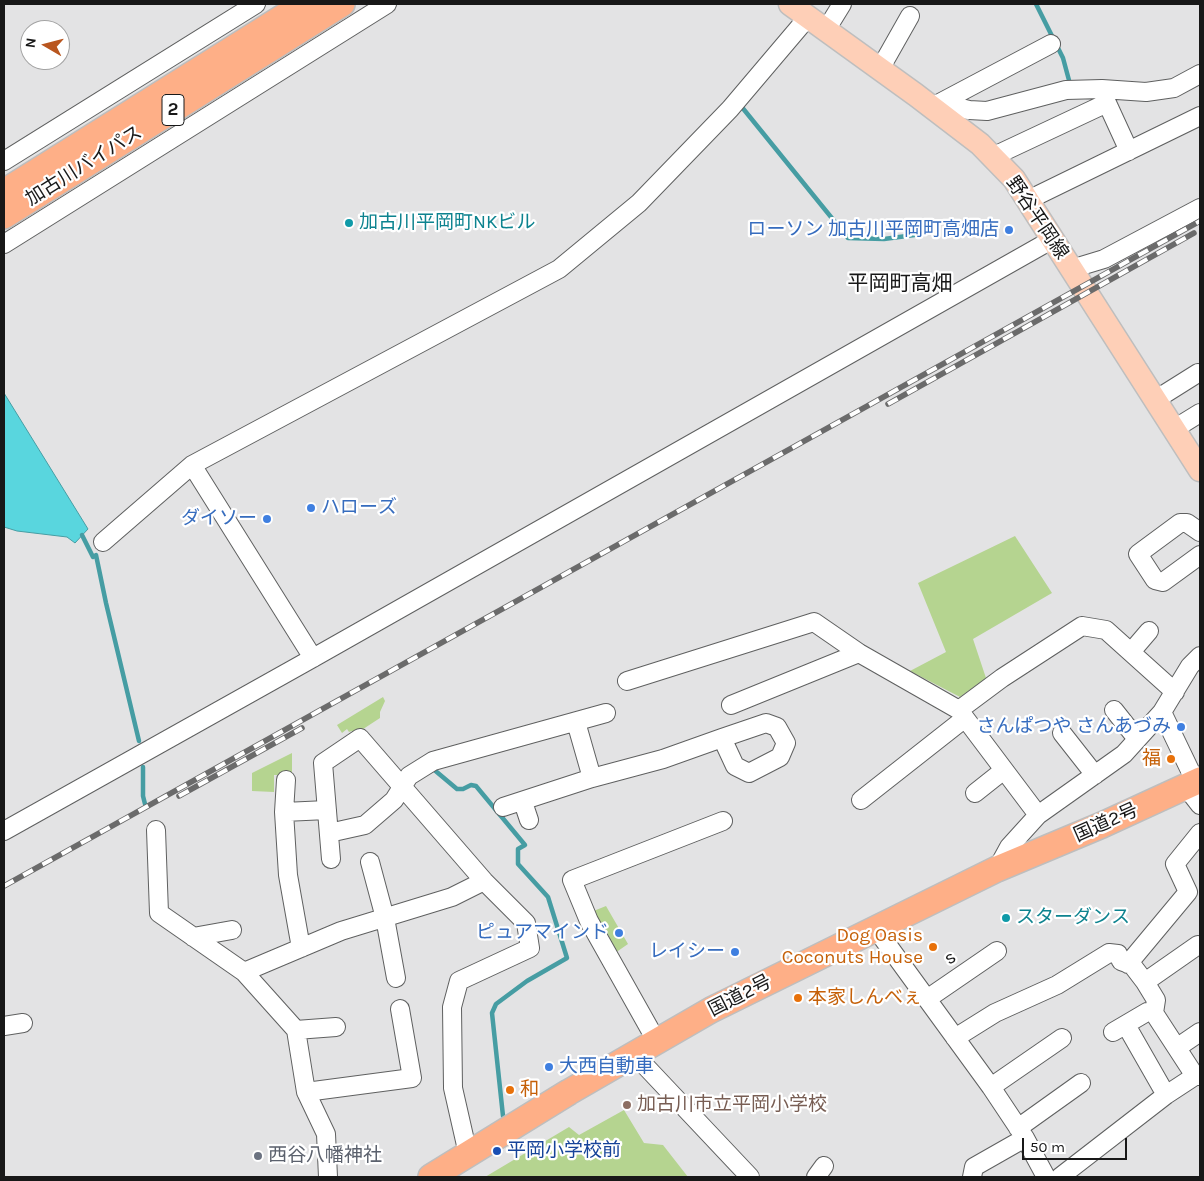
<!DOCTYPE html>
<meta charset="utf-8">
<style>
body{margin:0}
#map{position:relative;width:1204px;height:1181px;overflow:hidden;background:#e3e3e4;font-family:Karla,sans-serif}
canvas{display:block}
.frame{position:absolute;inset:0;border:5px solid #181818;pointer-events:none}
.north{position:absolute;left:20px;top:20px;width:50px;height:50px;box-sizing:border-box;background:#fff;border:1px solid #a3a3a3;border-radius:50%;rotate:278deg;font-size:14px;font-weight:700;line-height:20px;text-align:center;color:#181818}
.north::after{content:'';display:block;margin:auto;width:18px;height:22px;background:#b9561f;clip-path:polygon(50% 0,100% 100%,50% 72%,0 100%)}
.scale{position:absolute;left:1022px;top:1138px;width:105px;height:22px;box-sizing:border-box;border:2px solid #181818;border-top:0;padding-left:6px;font-size:15px;line-height:18px;white-space:nowrap;color:#181818;-webkit-text-stroke:4px #fff;paint-order:stroke}
</style>
<div id="map">
<canvas width="1204" height="1181"></canvas>
<div class="frame"></div>
<div class="north">N</div>
<div class="scale">50 m</div>
</div>
<script>
const context = document.querySelector('canvas').getContext('2d');
context.lineJoin = 'round';
function fill(path, color) { context.fillStyle = color; context.fill(path, 'evenodd'); }
const shape = rows => new Path2D(rows.map(r => 'M' + r).join(''));
function strokePath(path, color, width, dash) { context.strokeStyle = color; context.lineWidth = width; context.lineCap = dash ? 'butt' : 'round'; context.setLineDash(dash || []); context.stroke(path); }
function write(font, color, halo, rows, align = 'center') {
  context.font = font + ' Karla,"Noto Sans JP",sans-serif'; context.lineWidth = 4.5; context.setLineDash([]); context.textBaseline = 'middle'; context.strokeStyle = halo; context.fillStyle = color; for (const [text, x, y, turn = 0] of rows) {
    context.save(); context.translate(x, y); context.rotate((+turn || 0) * Math.PI / 180); context.textAlign = isNaN(turn) ? turn : align; if (halo) context.strokeText(text, 0, 0); context.fillText(text, 0, 0); context.restore();
  }
}
fill(shape([
 [1015,536,1052,593,973,639,986,678,960,697,910,671,946,652,918,583],
 [383,697,385,701,380,712,380,718,354,735,352,731,349,732,347,729,342,733,337,725],
 [292,753,292,775,274,775,274,792,252,791,252,773],
 [606,906,628,944,615,953,605,941,610,938,603,925,598,927,591,912],
 [624,1110,644,1143,663,1145,688,1177,485,1177,569,1127,579,1135]
]), '#b5d490');
const water = shape([
 [4,393,88,529,75,543,67,537,17,531,4,527,4,393]
]);
fill(water, '#59d6de');
strokePath(water, '#469da3', 1);
strokePath(shape([
 [1036,4,1063,58,1070,84],
 [741,106,848,238,884,239,922,234],
 [82,535,93,557,96,555,106,603,139,741],
 [143,767,143,796,145,804],
 [432,768,457,789,463,789,471,785,476,786,525,845,518,849,518,864,548,897,567,958,527,981,496,1004,492,1013,503,1116]
]), '#469da3', 4.5);
const minor = shape([
 [826,30,842,4],
 [1051,44,932,107,953,106,969,110,987,111,1066,90,1102,89,1146,92,1174,88,1200,74],
 [880,69,910,16],
 [992,157,1107,103,1129,151],
 [4,161,256,4],
 [1028,200,1200,116],
 [4,244,387,4],
 [1071,269,1104,259,1200,208],
 [1155,400,1198,373],
 [1174,429,1200,413],
 [192,465,313,658],
 [1200,532,1187,523,1180,523,1138,554,1155,580,1163,582,1200,555],
 [103,542,192,465,559,269,639,203,730,109,808,17],
 [1131,652,1149,631],
 [627,681,814,622,859,653,959,710,1038,815],
 [731,705,859,653],
 [959,710,1002,678,1082,626,1106,630,1175,692],
 [1114,710,1137,739],
 [1162,712,1196,783],
 [576,722,592,778],
 [1062,733,1095,775],
 [286,780,284,812,288,875,301,948],
 [1186,787,1200,805],
 [975,793,1004,770],
 [861,800,964,719],
 [523,802,529,820],
 [503,807,592,778,663,759,722,738,766,723,777,727,786,743,780,757,749,773,735,766,722,738],
 [284,812,327,810],
 [156,830,159,913,244,972,296,1030,306,1092,326,1134,328,1177],
 [4,831,313,658,1053,239],
 [329,833,365,825,394,800,409,776,433,761,606,713],
 [331,859,323,763,360,738,484,881,526,923,530,948,459,981,452,1007,453,1088,468,1154],
 [370,862,385,918,396,978],
 [997,869,1009,847,1038,815,1124,754,1162,712,1190,666,1200,656],
 [876,929,991,1087,1025,1138,1046,1177],
 [193,937,232,930],
 [1128,964,1188,892,1175,864,1200,833],
 [244,972,341,931,452,897,484,881],
 [1145,982,1198,945],
 [927,999,997,951],
 [1126,1025,1166,1095],
 [4,1026,23,1023],
 [296,1030,336,1027],
 [1113,1032,1147,1012,1154,1013],
 [955,1038,995,1013,1057,985,1109,953,1118,954,1121,961,1132,965,1145,982,1156,1000,1154,1013,1195,1076],
 [657,1042,589,921,572,880,723,821],
 [1178,1047,1200,1032],
 [634,1054,750,1177],
 [991,1087,1062,1038],
 [306,1092,412,1078,400,1009],
 [1018,1128,1081,1083],
 [816,1177,824,1166],
 [972,1177,974,1167,1025,1138],
 [1060,1177,1166,1095,1195,1076,1200,1076]
]);
const major = shape([
 [790,4,916,95,980,144,1014,179,1200,470]
]);
const highway = shape([
 [4,192,304,4],
 [4,216,342,4],
 [431,1177,569,1092,711,1010,997,869,1102,825,1200,780]
]);
strokePath(minor, '#5f6060', 20);
strokePath(major, '#bebebe', 25);
strokePath(highway, '#bebebe', 28);
strokePath(minor, '#fff', 18);
strokePath(major, '#fecfb7', 22);
strokePath(highway, '#feaf87', 25);
const rail = shape([
 [888,404,1194,233],
 [179,796,302,728],
 [4,886,1200,221]
]);
strokePath(rail, '#6b6b6b', 5.5);
strokePath(rail, '#fff', 4, [11]);
for (const [x, y, r, color] of [
 [349,223,5,"#0f9aa8"],
 [1009,230,5,"#3f7fe0"],
 [311,508,5,"#3f7fe0"],
 [267,519,5,"#3f7fe0"],
 [1181,727,5,"#3f7fe0"],
 [1171,759,5,"#e8710a"],
 [1006,918,5,"#0f9aa8"],
 [619,933,5,"#3f7fe0"],
 [933,947,5,"#e8710a"],
 [735,952,5,"#3f7fe0"],
 [798,998,5,"#e8710a"],
 [549,1067,5,"#3f7fe0"],
 [510,1090,5,"#e8710a"],
 [627,1105,5,"#8d6e63"],
 [497,1151,5,"#1a4fb4"],
 [258,1156,5,"#6b7280"]
]) { const dot = new Path2D(); dot.arc(x, y, r, 0, 2 * Math.PI); context.fillStyle = color; context.fill(dot); strokePath(dot, '#fff', 2); }
for (const [x, y, w] of [
 [173,110,22]
]) { const box = new Path2D(); box.roundRect(x - w / 2, y - 15.5, w, 31, 4); context.fillStyle = '#fff'; context.fill(box); strokePath(box, '#181818', 1); }
write('bold 18px', '#181818', null, [
 ["2",173,110]
]);
write('19px', '#181818', '#fff', [
 ["加古川バイパス",84,166,-32],
 ["野谷平岡線",1037,218,56],
 ["国道2号",1106,823,-24],
 ["s",950,958,-34],
 ["国道2号",740,996,-27]
]);
write('19px', '#0d838f', '#fff', [
 ["加古川平岡町NKビル",359,223],
 ["スターダンス",1016,918]
], 'left');
write('19px', '#366cbe', '#fff', [
 ["ローソン 加古川平岡町高畑店",999,230],
 ["ハローズ",321,508,"left"],
 ["ダイソー",257,519],
 ["さんぱつや さんあづみ",1171,727],
 ["ピュアマインド",609,933],
 ["レイシー",725,952],
 ["大西自動車",559,1067,"left"]
], 'right');
write('19px', '#c56008', '#fff', [
 ["福",1161,759],
 ["Dog Oasis",923,936],
 ["Coconuts House",923,958],
 ["本家しんべぇ",808,998,"left"],
 ["和",520,1090,"left"]
], 'right');
write('19px', '#785e54', '#fff', [
 ["加古川市立平岡小学校",637,1105]
], 'left');
write('19px', '#164399', '#fff', [
 ["平岡小学校前",507,1151]
], 'left');
write('19px', '#5b616d', '#fff', [
 ["西谷八幡神社",268,1156]
], 'left');
write('21px', '#181818', '#fff', [
 ["平岡町高畑",900,284]
]);
</script>
